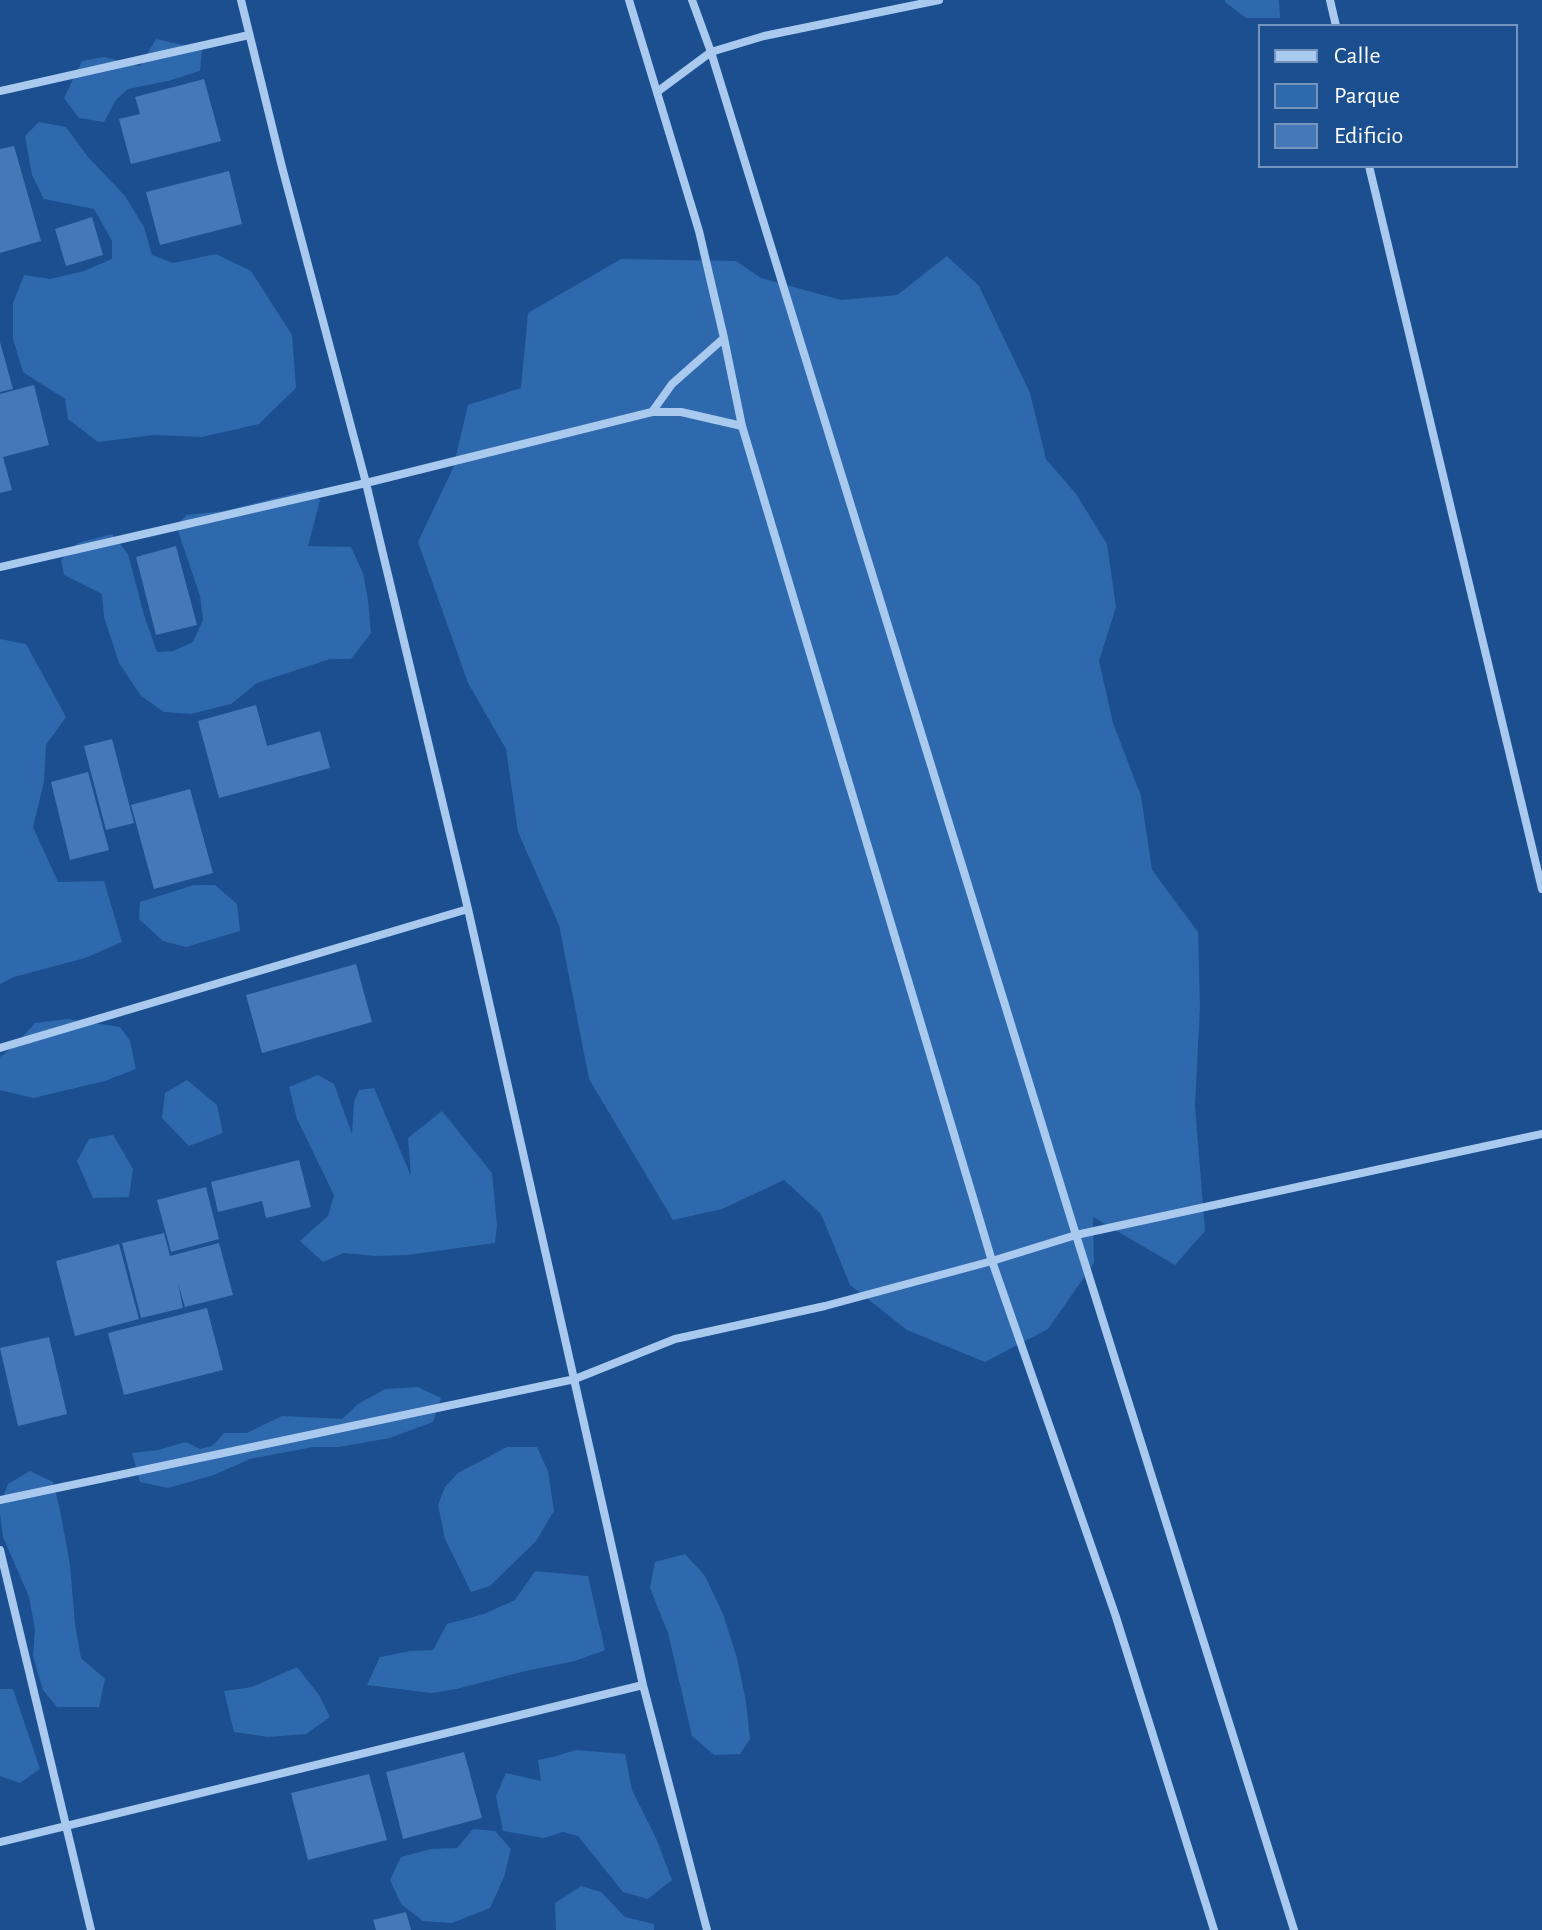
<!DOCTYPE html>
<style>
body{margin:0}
#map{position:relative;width:1542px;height:1930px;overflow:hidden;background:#1b4f8f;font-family:"Alegreya Sans",sans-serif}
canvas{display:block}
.legend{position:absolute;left:1258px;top:24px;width:260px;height:144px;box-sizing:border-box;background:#1b4f8f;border:2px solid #7695bc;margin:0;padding:10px 14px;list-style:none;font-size:24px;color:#fff}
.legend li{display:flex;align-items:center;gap:16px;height:40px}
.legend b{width:40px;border:2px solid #7695bc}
</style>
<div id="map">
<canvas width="1542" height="1930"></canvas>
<ul class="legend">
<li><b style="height:10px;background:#a9c9ee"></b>Calle</li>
<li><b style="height:22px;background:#2e69ad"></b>Parque</li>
<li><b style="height:22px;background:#4478b7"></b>Edificio</li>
</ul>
</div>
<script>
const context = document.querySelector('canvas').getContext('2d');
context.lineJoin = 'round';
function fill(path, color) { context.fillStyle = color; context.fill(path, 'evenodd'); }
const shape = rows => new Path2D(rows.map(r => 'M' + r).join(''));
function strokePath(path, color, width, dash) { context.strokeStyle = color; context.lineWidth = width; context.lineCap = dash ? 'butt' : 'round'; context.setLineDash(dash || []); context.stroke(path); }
fill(shape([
 [1225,0,1279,0,1280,18,1246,18,1225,2],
 [156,39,202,49,200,71,168,81,128,89,116,100,104,122,79,118,64,98,82,61,104,57,140,66],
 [39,122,66,127,88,157,125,196,144,227,152,255,173,263,216,254,251,271,292,335,296,388,259,424,202,437,154,435,98,442,68,419,65,399,23,372,13,339,13,303,24,275,50,279,84,271,112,259,112,241,94,209,44,199,32,175,25,136],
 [947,256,979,286,1030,393,1046,459,1076,494,1107,544,1116,607,1099,661,1113,723,1141,796,1152,870,1198,932,1200,1007,1195,1106,1205,1231,1175,1265,1093,1217,1094,1263,1048,1329,985,1362,907,1330,850,1285,821,1214,784,1180,722,1209,673,1220,589,1079,559,925,518,832,506,749,468,683,418,542,453,468,468,405,521,388,528,313,621,259,736,261,761,278,841,300,897,295],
 [308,490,320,500,308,546,351,547,363,573,368,600,371,633,351,659,330,659,257,683,231,704,191,714,164,712,141,696,119,663,104,617,102,594,64,575,61,560,78,543,112,534,128,554,144,615,157,652,173,651,193,642,203,620,200,596,176,525,187,515,224,511],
 [0,639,26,644,66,717,46,745,44,782,33,827,58,882,104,881,122,942,85,958,14,977,0,984],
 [194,885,215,885,237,904,240,931,186,947,163,941,139,919,140,902],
 [68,1019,120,1027,130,1041,136,1069,105,1081,33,1098,0,1090,0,1057,13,1047,35,1023],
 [318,1075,334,1084,352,1134,354,1102,359,1090,374,1088,411,1176,408,1138,442,1111,492,1173,497,1225,495,1243,407,1255,375,1256,344,1253,323,1262,300,1241,328,1216,334,1195,297,1119,289,1087],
 [187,1080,217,1105,223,1133,189,1146,162,1118,165,1093],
 [113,1135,133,1169,129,1197,93,1198,77,1161,89,1139],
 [418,1387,441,1398,433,1422,390,1438,339,1447,313,1447,250,1459,214,1475,168,1488,140,1482,132,1453,158,1450,186,1442,200,1449,212,1446,224,1433,247,1433,282,1416,342,1419,358,1404,385,1389],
 [507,1447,537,1447,548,1471,554,1511,536,1541,490,1586,471,1592,445,1539,438,1505,445,1487,458,1473],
 [30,1471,53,1482,60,1510,70,1565,75,1624,81,1658,105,1679,99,1707,57,1707,43,1690,33,1656,35,1629,29,1597,3,1537,0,1513,0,1505,8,1484],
 [685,1554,705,1576,723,1614,737,1658,746,1702,750,1739,740,1754,714,1755,692,1736,668,1633,650,1588,655,1562],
 [535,1571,588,1576,605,1650,575,1661,521,1672,457,1689,431,1693,367,1685,380,1657,410,1651,433,1650,447,1624,484,1614,515,1600],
 [297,1667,319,1695,330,1717,306,1734,268,1737,234,1732,224,1691,252,1687],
 [0,1689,13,1689,40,1769,20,1783,0,1776],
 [576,1750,625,1754,632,1790,656,1838,672,1880,648,1899,623,1892,578,1836,563,1832,544,1838,503,1831,496,1796,506,1773,541,1781,538,1760,553,1757],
 [473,1829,495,1831,511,1849,504,1877,490,1908,452,1923,423,1921,401,1904,390,1880,401,1857,431,1849,457,1848],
 [581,1886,601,1892,625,1917,654,1924,654,1930,556,1930,555,1903]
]), '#2e69ad');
fill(shape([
 [204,79,221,141,131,164,119,119,140,114,135,97],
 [14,146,41,241,0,253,0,149],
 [229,171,242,224,160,245,146,192],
 [92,217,103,255,66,266,55,229],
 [0,342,13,389,0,392],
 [34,385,49,445,3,457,12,490,0,493,0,394],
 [176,546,197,625,156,635,136,557],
 [256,705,267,746,320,731,330,768,219,798,198,721],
 [112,739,134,823,106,830,84,746],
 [88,772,109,850,70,860,51,782],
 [190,789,213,873,154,889,131,805],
 [356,964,372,1022,262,1053,246,995],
 [299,1160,311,1207,266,1218,262,1201,218,1212,211,1182],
 [206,1187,219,1239,171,1252,157,1200],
 [164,1233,170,1256,219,1243,233,1295,185,1307,178,1283,183,1308,141,1318,122,1243],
 [119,1244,139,1319,75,1336,56,1261],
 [207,1308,223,1370,124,1395,108,1333],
 [49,1337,67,1414,18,1426,0,1348],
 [464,1752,482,1818,403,1839,386,1772],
 [369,1774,387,1840,308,1860,291,1793],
 [406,1912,411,1930,376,1930,373,1920]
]), '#4478b7');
strokePath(shape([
 [241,0,282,167,366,483,468,909,643,1685,707,1930],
 [629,0,699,231,724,338,742,426,992,1261,1115,1614,1214,1930],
 [692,0,711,52,1076,1235,1294,1930],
 [1330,0,1336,26],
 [0,91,249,35],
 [657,92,711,52,764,36,939,0],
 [1369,166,1542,889],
 [652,412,681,412,742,426],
 [0,567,366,483,652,412,672,384,724,338],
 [0,1048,468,909],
 [0,1500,575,1379,675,1339,825,1306,992,1261,1076,1235,1542,1134],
 [0,1550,91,1930],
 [0,1842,643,1685]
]), '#a9c9ee', 8);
</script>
